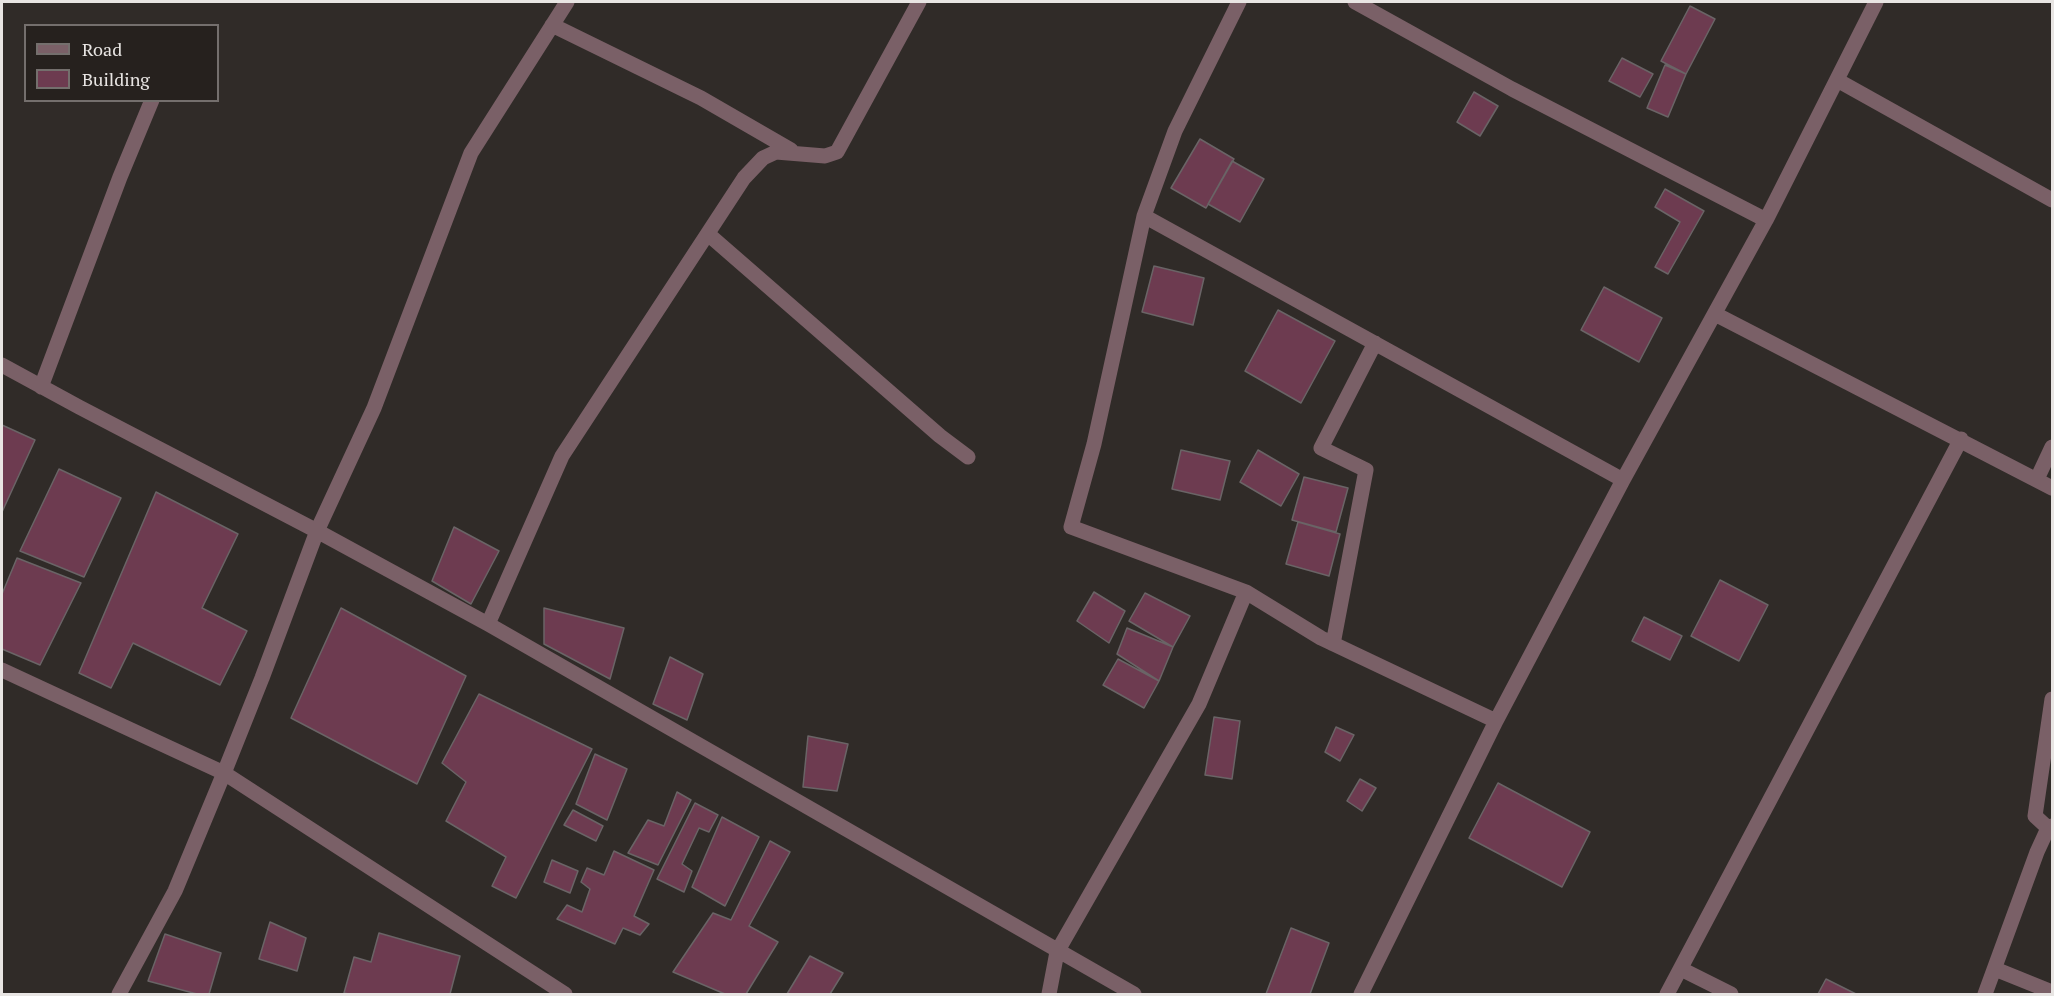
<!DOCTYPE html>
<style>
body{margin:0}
#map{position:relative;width:2054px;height:996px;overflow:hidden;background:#302b28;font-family:"PT Serif",serif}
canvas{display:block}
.frame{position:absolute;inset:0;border:3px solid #e8e5e3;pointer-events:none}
.legend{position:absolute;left:24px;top:24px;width:195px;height:78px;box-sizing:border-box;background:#26211e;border:2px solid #746f6d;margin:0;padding:8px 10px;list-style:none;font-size:18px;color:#e8e5e3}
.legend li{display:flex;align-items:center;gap:12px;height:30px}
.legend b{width:30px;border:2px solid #746f6d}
</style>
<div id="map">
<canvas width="2054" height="996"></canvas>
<div class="frame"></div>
<ul class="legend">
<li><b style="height:8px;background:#7a6067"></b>Road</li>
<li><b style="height:16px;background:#6d3b50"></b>Building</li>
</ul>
</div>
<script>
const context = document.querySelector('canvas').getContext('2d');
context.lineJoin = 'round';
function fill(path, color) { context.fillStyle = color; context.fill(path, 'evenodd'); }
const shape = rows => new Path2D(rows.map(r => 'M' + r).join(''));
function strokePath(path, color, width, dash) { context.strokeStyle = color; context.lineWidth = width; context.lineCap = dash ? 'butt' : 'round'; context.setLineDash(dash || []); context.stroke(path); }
const building = shape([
 [1690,6,1715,19,1686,74,1661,61,1690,6],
 [1622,58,1653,74,1640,97,1609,81,1622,58],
 [1665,65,1686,74,1668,117,1647,108,1665,65],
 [1474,92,1498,106,1480,136,1457,122,1474,92],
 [1200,139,1234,159,1206,208,1171,188,1200,139],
 [1232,161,1264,179,1240,222,1208,204,1232,161],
 [1665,189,1704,211,1668,274,1655,267,1680,222,1655,207,1665,189],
 [1154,266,1204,278,1193,325,1142,312,1154,266],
 [1604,287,1662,318,1639,362,1581,330,1604,287],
 [1278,310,1335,341,1301,403,1245,371,1278,310],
 [2,425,35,440,2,512,2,425],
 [1181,450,1230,461,1220,500,1172,489,1181,450],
 [1258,450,1299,474,1281,506,1240,482,1258,450],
 [59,469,121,498,84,577,20,551,59,469],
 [1304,477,1348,488,1336,532,1292,520,1304,477],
 [156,492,238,534,202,608,247,631,220,685,133,643,111,688,79,673,156,492],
 [1298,522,1340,534,1329,576,1286,564,1298,522],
 [454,527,499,551,471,604,432,581,454,527],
 [17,558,81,583,40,665,2,649,2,594,17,558],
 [1720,580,1768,605,1739,661,1691,636,1720,580],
 [1094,592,1125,611,1109,643,1077,621,1094,592],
 [1145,593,1190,616,1173,647,1129,621,1145,593],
 [341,608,466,676,417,784,291,718,341,608],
 [544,608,624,628,610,679,544,644,544,608],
 [1644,617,1682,636,1670,660,1632,641,1644,617],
 [1127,628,1173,647,1159,681,1117,654,1127,628],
 [670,657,703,674,687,720,653,704,670,657],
 [1118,659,1159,681,1144,708,1103,685,1118,659],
 [479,694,592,749,516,898,492,886,506,857,446,821,466,782,442,763,479,694],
 [1214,717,1240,721,1232,779,1205,775,1214,717],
 [1336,727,1354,735,1340,761,1325,752,1336,727],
 [808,736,848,744,837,791,803,787,808,736],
 [595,754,627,769,607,820,576,804,595,754],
 [1360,779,1376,788,1362,811,1347,801,1360,779],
 [1498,783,1590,832,1562,887,1469,838,1498,783],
 [677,792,691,800,658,865,628,853,648,820,664,826,677,792],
 [695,803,718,815,709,832,699,828,682,864,692,871,684,892,657,879,695,803],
 [573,810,603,826,596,841,564,825,573,810],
 [722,817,759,837,725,906,692,887,722,817],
 [770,841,790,852,749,926,778,942,746,994,725,994,673,972,713,913,731,920,770,841],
 [614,851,654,870,634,916,649,924,640,935,623,928,615,944,557,919,567,905,582,912,590,889,581,882,587,868,604,875,614,851],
 [552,860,578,871,570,893,544,882,552,860],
 [270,922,306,938,297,971,259,959,270,922],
 [1291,928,1329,943,1310,994,1266,994,1291,928],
 [379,933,460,956,450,994,349,994,344,993,354,957,371,962,379,933],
 [165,934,221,953,209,994,197,994,148,981,165,934],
 [810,956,843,973,830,994,787,994,810,956],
 [1826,979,1856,994,1818,994,1826,979]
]);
fill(building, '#6d3b50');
strokePath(building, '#6a6466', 1.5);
strokePath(shape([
 [1355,2,1512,89,1766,220],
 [552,25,701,98,791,150],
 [1837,80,2052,200],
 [1144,216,1623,480],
 [708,234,940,436,968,457],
 [1715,314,2052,488],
 [2,365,79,407,317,531,488,624,1134,994],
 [41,387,120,177,152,100],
 [2037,479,2052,447],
 [1246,592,1321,638,1496,721],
 [488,624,562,456,744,178,763,158,776,152,825,156,837,152,919,2],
 [1333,644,1366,470,1321,448,1375,343],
 [2,670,224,773,565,994],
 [2048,828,2035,816,2052,699],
 [1681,969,1731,994],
 [1995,969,2052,992],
 [119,994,175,891,224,773,262,678,317,531,374,408,471,153,567,2],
 [1049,994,1057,952,1199,704,1246,592,1071,527,1094,444,1144,216,1175,131,1239,2],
 [1361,994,1496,721,1623,480,1766,220,1876,2],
 [1667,994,1961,439],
 [1985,994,2037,852,2048,828,2052,826]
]), '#7a6067', 15);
</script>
